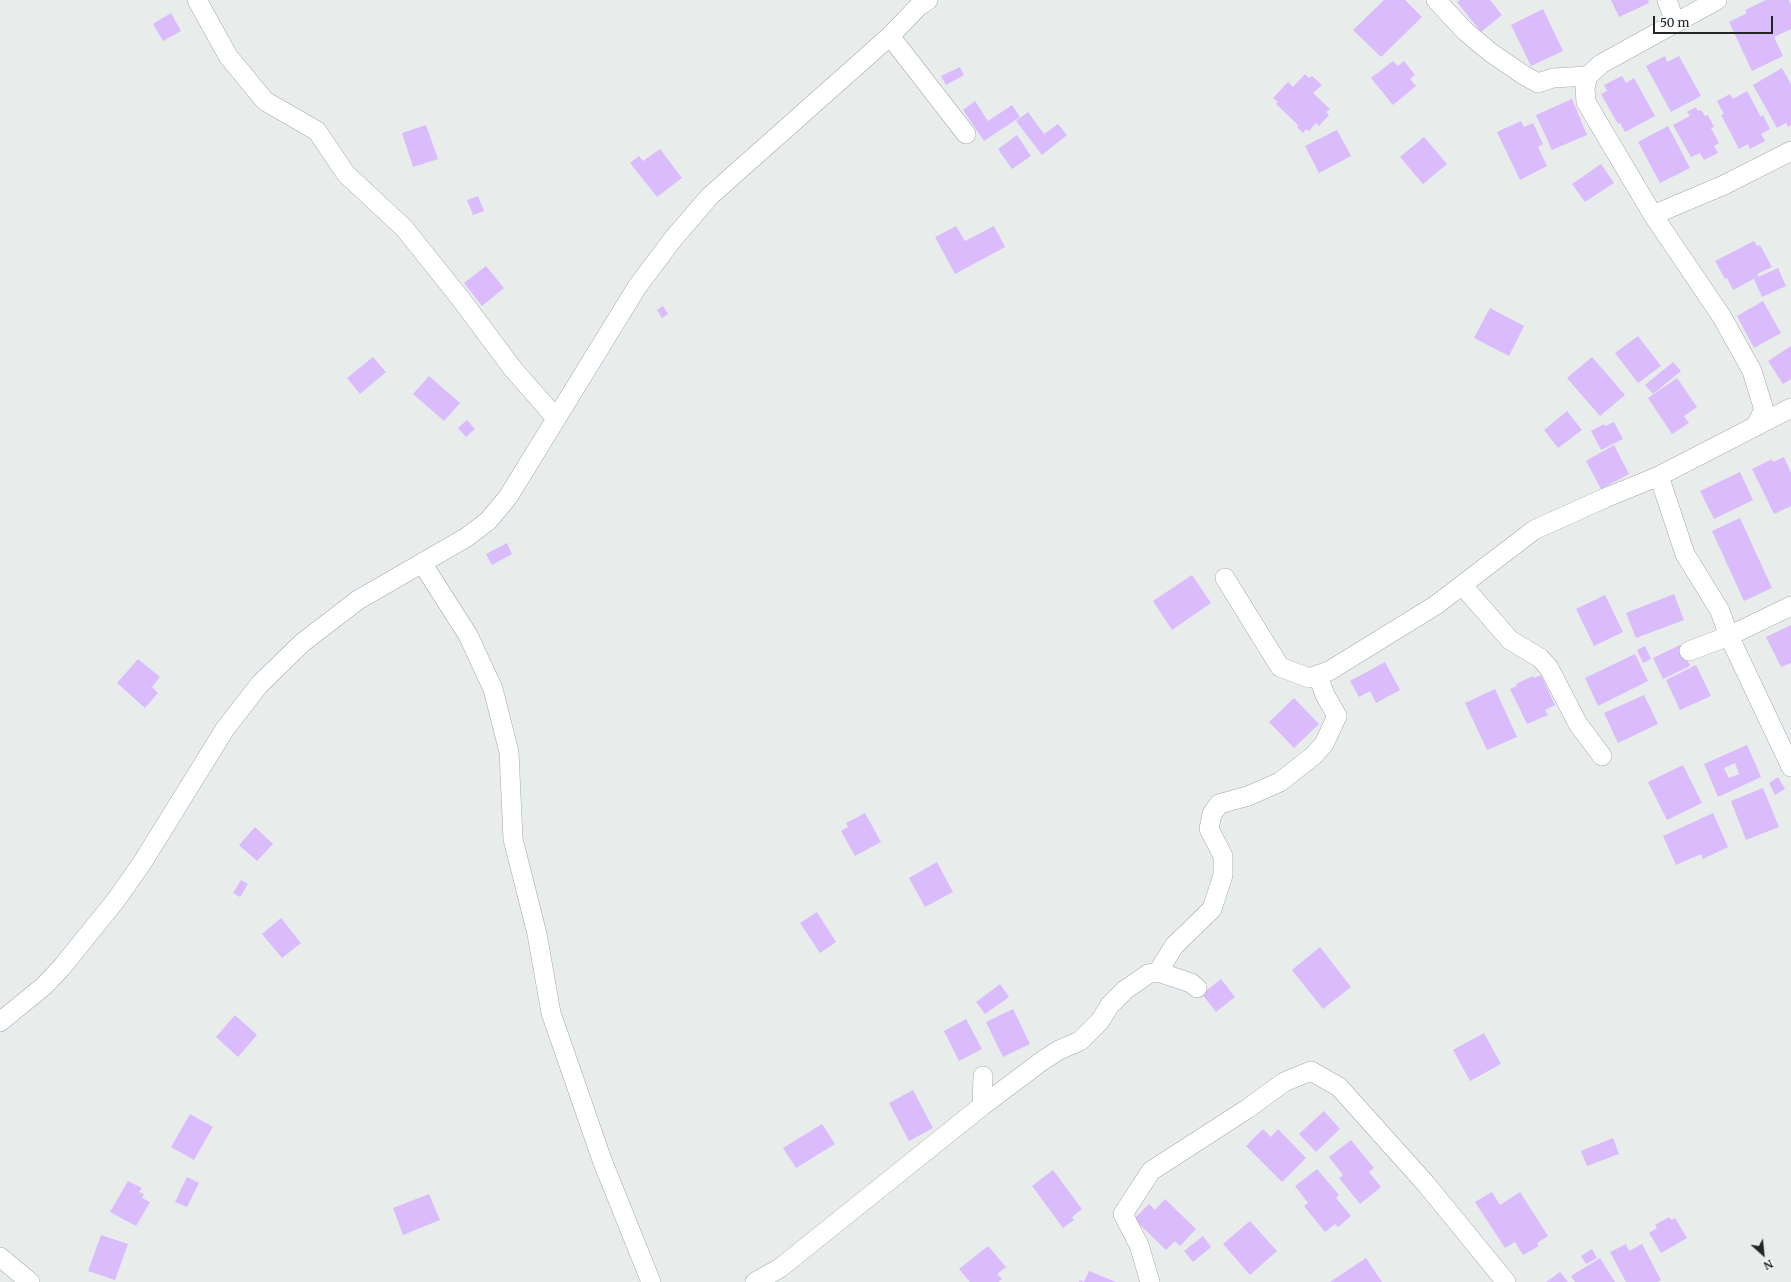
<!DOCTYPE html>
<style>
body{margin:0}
#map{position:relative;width:1791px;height:1282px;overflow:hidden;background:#e8eceb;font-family:Merriweather,serif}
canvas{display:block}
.north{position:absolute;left:1743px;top:1234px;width:40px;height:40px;-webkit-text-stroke:3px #f5f9f8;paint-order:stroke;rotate:153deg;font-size:11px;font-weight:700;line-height:16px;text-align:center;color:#242525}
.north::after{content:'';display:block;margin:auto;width:14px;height:18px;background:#242525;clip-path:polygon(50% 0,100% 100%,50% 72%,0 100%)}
.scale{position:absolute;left:1653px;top:16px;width:120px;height:18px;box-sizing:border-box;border:2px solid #242525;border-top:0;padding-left:5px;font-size:12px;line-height:14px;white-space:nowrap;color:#242525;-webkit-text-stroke:3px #f5f9f8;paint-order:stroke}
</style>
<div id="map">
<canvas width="1791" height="1282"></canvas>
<div class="north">N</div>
<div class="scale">50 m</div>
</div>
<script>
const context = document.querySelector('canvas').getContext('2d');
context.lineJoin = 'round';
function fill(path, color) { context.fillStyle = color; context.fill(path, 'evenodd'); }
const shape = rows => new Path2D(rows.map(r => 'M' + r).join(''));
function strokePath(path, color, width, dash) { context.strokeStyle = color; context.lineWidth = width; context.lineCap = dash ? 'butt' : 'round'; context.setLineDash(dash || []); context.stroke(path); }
fill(shape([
 [1384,0,1405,0,1422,17,1381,57,1353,30],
 [1460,0,1490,0,1502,15,1481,32,1457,2],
 [1611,0,1648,0,1649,3,1619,17],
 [1766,0,1789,0,1791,4,1791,29,1774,37,1783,56,1752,71,1729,22,1747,13,1745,10],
 [1543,9,1563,51,1531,66,1511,25],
 [171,13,181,31,163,41,153,24],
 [1665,56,1667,62,1679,56,1701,96,1671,112,1646,66],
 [1393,61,1398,66,1404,61,1415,75,1410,79,1416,86,1393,105,1371,78],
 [960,67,964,75,946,85,941,76],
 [1782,68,1791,84,1791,125,1788,127,1786,123,1777,128,1753,85],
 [1305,74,1309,78,1312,76,1322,85,1313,93,1330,109,1326,112,1329,115,1319,126,1316,123,1309,131,1306,129,1303,133,1297,127,1298,125,1276,104,1278,102,1273,98,1288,82,1293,87],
 [1622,76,1626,83,1634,78,1655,116,1625,132,1620,123,1618,124,1601,94,1607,91,1604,85],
 [1747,91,1761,117,1763,115,1770,129,1761,134,1765,141,1750,149,1748,144,1739,149,1721,115,1724,114,1717,101,1730,94,1733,99],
 [1572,99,1587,135,1552,150,1536,115],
 [975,101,988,121,1012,105,1020,117,984,141,963,110],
 [1696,107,1698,111,1701,110,1705,116,1708,115,1714,127,1711,128,1719,143,1714,146,1718,153,1704,160,1700,153,1691,157,1673,125,1690,116,1687,112],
 [1028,112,1044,134,1058,124,1067,135,1042,155,1016,121],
 [1521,121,1524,127,1533,123,1543,144,1538,147,1547,166,1520,180,1497,132],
 [426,125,438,159,413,167,402,133],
 [1668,126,1690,168,1660,183,1638,142],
 [1337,130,1351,156,1319,173,1305,146],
 [1017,135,1031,156,1012,169,998,149],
 [1424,137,1447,164,1423,184,1400,157],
 [660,149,682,178,657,197,630,163,639,156,643,161],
 [1601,164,1614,183,1585,202,1572,184],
 [478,196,484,211,473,215,467,200],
 [956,226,965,241,994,226,1005,247,955,274,935,237],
 [1754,241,1757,246,1760,245,1772,267,1757,274,1759,276,1733,290,1727,278,1725,279,1715,261],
 [486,266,504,288,482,306,464,283],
 [1778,268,1786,286,1762,297,1754,279],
 [1763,301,1781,333,1754,348,1737,316],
 [663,306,668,314,662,318,657,310],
 [1490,308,1524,326,1509,356,1474,338],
 [1638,336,1661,366,1638,383,1615,353],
 [1791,346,1791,379,1783,384,1768,361],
 [373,357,386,372,360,394,347,378],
 [1592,357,1625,395,1600,416,1567,378],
 [1673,362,1681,371,1653,394,1645,385],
 [429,376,460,403,444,421,413,394],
 [1677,378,1697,407,1684,416,1689,423,1672,434,1648,398],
 [1567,411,1582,430,1558,448,1544,430],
 [467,420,475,429,466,437,458,428],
 [1614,422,1623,439,1601,450,1591,431,1604,424,1605,426],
 [1614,445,1629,474,1601,489,1586,461],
 [1784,457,1791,473,1791,506,1774,514,1752,469,1772,459,1773,462],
 [1740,472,1753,500,1714,519,1700,491],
 [1740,518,1772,588,1744,601,1712,531],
 [507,543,512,554,492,565,486,554],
 [1192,575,1211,603,1172,630,1153,601],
 [1674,594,1684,620,1636,638,1626,613],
 [1605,595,1623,632,1594,646,1576,609],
 [1791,625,1791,663,1781,667,1766,637],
 [1680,645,1690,666,1663,679,1653,658],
 [1645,646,1651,659,1643,663,1637,650],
 [1635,654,1648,681,1598,706,1585,678],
 [138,659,160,677,152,687,158,693,145,708,117,683],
 [1385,662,1400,690,1376,703,1370,691,1359,697,1350,681],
 [1696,665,1711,696,1680,710,1666,680],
 [1541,675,1555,705,1545,710,1548,715,1527,724,1510,689,1517,686,1516,684,1533,676,1534,678],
 [1495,689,1517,737,1487,750,1465,703],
 [1644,695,1658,724,1618,743,1604,713],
 [1294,698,1319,724,1294,748,1269,722],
 [1747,745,1761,777,1718,797,1704,764],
 [1735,763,1739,774,1729,778,1724,768],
 [1683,765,1702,803,1667,820,1648,782],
 [1778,777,1785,789,1775,795,1769,783],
 [1763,788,1779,827,1746,840,1731,801],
 [865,813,881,842,855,856,841,831,848,827,846,823],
 [1713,813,1728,847,1703,859,1701,854,1676,865,1663,836],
 [255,827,273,844,257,861,239,845],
 [937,862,953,892,925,907,909,878],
 [241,880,248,884,240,897,233,893],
 [817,912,836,942,820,953,800,923],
 [281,918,301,943,282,958,262,934],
 [1320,947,1351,987,1323,1009,1292,970],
 [1221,979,1235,997,1216,1012,1202,994],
 [1000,984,1009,997,985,1014,976,1002],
 [1013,1009,1030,1044,1003,1057,986,1022],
 [235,1015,257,1035,238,1057,216,1037],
 [966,1019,982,1049,959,1061,944,1031],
 [1484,1033,1501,1064,1470,1081,1453,1050],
 [913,1090,933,1128,909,1141,889,1103],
 [1324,1111,1340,1129,1316,1152,1299,1134],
 [190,1114,213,1127,194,1160,171,1147],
 [822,1124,835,1144,796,1168,783,1148],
 [1263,1129,1271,1137,1278,1129,1306,1158,1282,1182,1246,1146],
 [1613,1138,1619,1154,1587,1166,1581,1151],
 [1351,1140,1374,1168,1369,1172,1381,1187,1360,1204,1339,1178,1343,1175,1329,1157],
 [1317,1169,1339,1195,1336,1198,1351,1216,1338,1227,1335,1224,1325,1232,1304,1206,1308,1203,1295,1186],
 [1053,1170,1082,1209,1072,1217,1074,1220,1063,1228,1032,1186],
 [187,1177,199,1183,187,1207,175,1202],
 [128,1181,142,1188,139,1192,144,1194,142,1198,150,1202,136,1226,110,1212],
 [1492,1192,1500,1205,1520,1192,1548,1236,1537,1243,1539,1246,1523,1255,1515,1242,1505,1248,1475,1202],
 [429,1194,440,1220,403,1235,393,1208],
 [1165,1199,1196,1229,1180,1246,1175,1241,1166,1250,1134,1219,1149,1204,1155,1210],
 [1669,1217,1672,1220,1675,1218,1687,1238,1661,1253,1649,1233,1657,1228,1655,1225],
 [1250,1221,1277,1251,1250,1275,1223,1244],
 [101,1235,128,1244,115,1280,88,1271],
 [1203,1236,1211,1247,1193,1262,1184,1251],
 [1626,1244,1629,1251,1642,1244,1661,1280,1657,1282,1626,1282,1610,1252],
 [988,1246,1006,1267,997,1274,1002,1279,998,1282,970,1282,959,1269],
 [1592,1249,1597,1258,1586,1264,1581,1256],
 [1366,1258,1382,1282,1330,1282],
 [1600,1258,1615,1282,1575,1282,1571,1276],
 [1089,1271,1116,1282,1079,1282,1080,1280,1084,1282],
 [1560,1272,1568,1282,1546,1282]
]), '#dabcfd');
const minor = shape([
 [197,0,228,56,265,101,317,131,346,174,404,228,460,298,513,369,556,418],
 [1436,0,1466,32,1490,52,1522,74,1538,83,1553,78,1588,76],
 [1667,0,1675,22],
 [1717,0,1601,64,1588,76,1585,88,1586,102,1596,119,1653,215,1722,317,1752,371,1764,410,1755,427],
 [890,36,966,134],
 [1653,215,1724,185,1791,151],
 [1659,476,1685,554,1720,611,1729,636,1791,767],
 [422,563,468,635,493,689,509,752,513,839,537,934,551,1013,602,1160,651,1282],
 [1225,578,1280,667,1309,678,1329,671,1436,605,1534,530,1605,498,1659,476,1791,408],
 [1463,586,1510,640,1540,658,1549,668,1578,724,1602,756],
 [1689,651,1729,636,1791,606],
 [1158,972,1174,946,1212,909,1223,875,1223,856,1209,829,1212,814,1219,804,1248,796,1280,782,1313,756,1324,744,1337,716,1325,695,1321,684,1320,674],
 [0,1022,44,986,62,967,116,900,142,863,225,729,259,685,302,643,358,600,467,537,488,521,508,497,637,287,673,239,710,196,890,36,919,6,928,0],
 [982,1106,1042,1061,1059,1050,1080,1041,1100,1021,1110,1005,1125,990,1148,974,1158,972,1191,983,1197,988],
 [0,1257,30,1282],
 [755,1282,780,1268,982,1106,983,1076],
 [1150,1282,1139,1245,1123,1214,1151,1171,1247,1109,1284,1082,1311,1071,1339,1087,1426,1184,1506,1282]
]);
strokePath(minor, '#a6a9a9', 20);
strokePath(minor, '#fff', 19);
</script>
